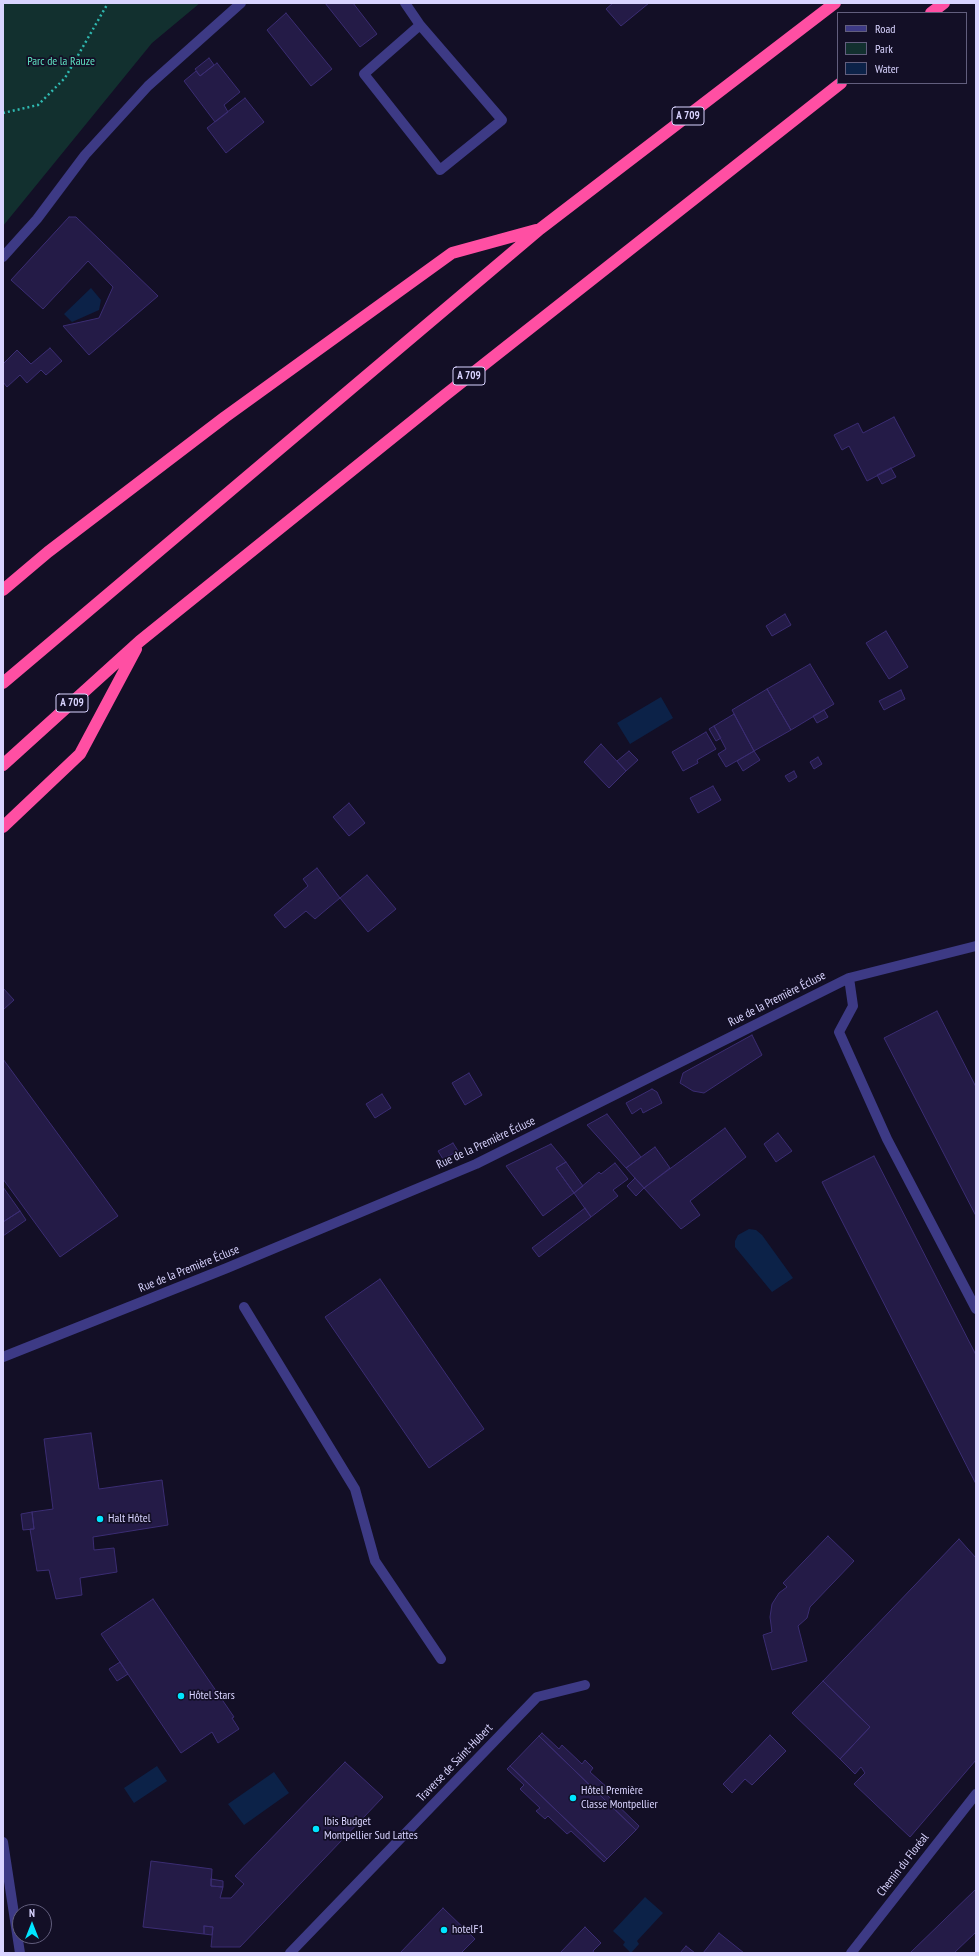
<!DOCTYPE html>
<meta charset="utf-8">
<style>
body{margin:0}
#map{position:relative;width:979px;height:1956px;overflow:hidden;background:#130f26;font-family:"PT Sans Narrow",sans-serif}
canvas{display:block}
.frame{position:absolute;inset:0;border:4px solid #d9d4ff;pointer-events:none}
.legend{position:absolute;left:837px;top:12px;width:130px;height:72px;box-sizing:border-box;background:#130f26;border:1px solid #625e7d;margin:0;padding:5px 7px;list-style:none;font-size:12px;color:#d9d4ff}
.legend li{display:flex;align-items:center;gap:8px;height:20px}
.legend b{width:20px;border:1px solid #625e7d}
.north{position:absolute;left:12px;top:1904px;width:40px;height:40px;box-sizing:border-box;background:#130f26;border:1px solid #625e7d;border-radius:50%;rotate:0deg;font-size:11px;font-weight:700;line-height:16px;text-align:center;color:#d9d4ff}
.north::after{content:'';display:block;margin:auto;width:14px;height:18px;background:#00e5ff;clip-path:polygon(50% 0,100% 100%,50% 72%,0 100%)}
</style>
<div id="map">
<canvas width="979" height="1956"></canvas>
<div class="frame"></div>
<ul class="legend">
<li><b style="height:5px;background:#3d3a85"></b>Road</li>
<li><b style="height:11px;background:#12302f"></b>Park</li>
<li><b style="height:11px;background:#0c2248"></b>Water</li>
</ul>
<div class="north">N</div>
</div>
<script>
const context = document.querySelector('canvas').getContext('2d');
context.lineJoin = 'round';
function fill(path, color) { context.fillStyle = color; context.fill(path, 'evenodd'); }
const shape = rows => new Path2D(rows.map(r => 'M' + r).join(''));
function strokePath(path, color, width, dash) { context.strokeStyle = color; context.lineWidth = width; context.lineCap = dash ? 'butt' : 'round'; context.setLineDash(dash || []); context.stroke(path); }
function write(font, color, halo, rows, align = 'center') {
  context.font = font + ' "PT Sans Narrow",sans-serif'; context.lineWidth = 3.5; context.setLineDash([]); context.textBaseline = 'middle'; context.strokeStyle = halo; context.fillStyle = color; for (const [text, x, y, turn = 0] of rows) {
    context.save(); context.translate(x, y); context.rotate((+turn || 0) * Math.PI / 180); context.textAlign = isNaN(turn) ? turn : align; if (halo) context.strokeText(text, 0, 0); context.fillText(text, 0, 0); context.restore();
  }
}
fill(shape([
 [3,3,200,3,152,43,3,226]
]), '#12302f');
fill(shape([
 [91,288,101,300,99,310,72,322,64,314],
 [661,697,673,718,630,744,617,723],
 [749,1229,756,1230,762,1235,793,1278,772,1292,735,1247,735,1241,738,1235],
 [157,1766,167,1781,134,1803,124,1788],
 [274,1772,289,1793,244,1825,228,1804],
 [645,1897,663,1913,637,1941,639,1944,631,1953,623,1945,625,1942,613,1931]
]), '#0c2248');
const building = shape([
 [325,3,353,3,377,34,360,47,325,3],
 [613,3,649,3,621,26,606,9,613,3],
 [286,13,332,69,311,86,267,30,286,13],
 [209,58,214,65,200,76,195,69,209,58],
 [217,63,240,92,224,105,228,112,215,122,184,81,196,71,200,76,217,63],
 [245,98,264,122,226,153,207,128,245,98],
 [69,217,76,217,158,296,89,355,63,326,99,318,113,287,88,261,43,309,11,280,69,217],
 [50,348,62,361,46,375,41,370,27,383,20,375,7,387,3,382,3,364,17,350,31,364,50,348],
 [894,417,915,456,867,481,849,446,842,450,834,435,858,423,863,433,894,417],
 [891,468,896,477,882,484,877,475,891,468],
 [785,614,791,625,772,636,766,626,785,614],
 [886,631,908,667,889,679,866,643,886,631],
 [810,664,834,704,791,730,767,689,810,664],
 [767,689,791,730,754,751,732,710,767,689],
 [901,690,905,699,884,710,879,701,901,690],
 [824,710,828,717,817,723,813,716,824,710],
 [734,714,754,751,726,767,718,754,726,749,714,726,734,714],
 [714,726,721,738,716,741,709,729,714,726],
 [706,732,716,749,697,760,698,763,683,771,672,752,706,732],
 [601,744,626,771,609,788,584,762,601,744],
 [629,751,638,760,626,771,617,761,629,751],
 [754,751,760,760,743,771,737,761,754,751],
 [818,757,822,764,814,769,810,762,818,757],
 [794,771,797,777,789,782,785,776,794,771],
 [713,786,721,800,698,813,690,798,713,786],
 [349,803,365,823,349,836,333,817,349,803],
 [317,868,340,898,315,919,306,911,285,928,274,915,308,886,303,879,317,868],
 [367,875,396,909,368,932,340,898,367,875],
 [3,988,14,1000,3,1010,3,988],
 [937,1011,976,1087,976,1216,884,1038,937,1011],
 [752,1035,762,1055,704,1093,693,1091,680,1083,683,1073,752,1035],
 [3,1059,118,1216,60,1257,3,1179,3,1059],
 [469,1073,482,1095,465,1105,452,1083,469,1073],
 [652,1089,657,1092,662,1103,643,1113,641,1108,632,1114,626,1103,652,1089],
 [382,1094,391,1108,375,1118,366,1104,382,1094],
 [607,1114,641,1157,626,1168,587,1125,607,1114],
 [725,1128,746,1157,690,1201,700,1215,681,1229,644,1188,725,1128],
 [778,1133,792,1151,776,1162,764,1144,778,1133],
 [453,1143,458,1151,443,1159,438,1151,453,1143],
 [551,1144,566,1162,556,1168,574,1193,543,1216,506,1166,551,1144],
 [655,1147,670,1168,644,1188,626,1168,655,1147],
 [874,1156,976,1355,976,1484,822,1182,874,1156],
 [566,1162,583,1186,574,1193,556,1168,566,1162],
 [615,1163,628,1179,613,1190,618,1196,591,1217,574,1193,599,1172,601,1174,615,1163],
 [635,1178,644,1188,636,1196,627,1186,635,1178],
 [3,1187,20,1211,3,1222,3,1187],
 [585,1208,591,1217,539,1257,532,1248,585,1208],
 [20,1211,26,1220,3,1236,3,1222,20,1211],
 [380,1279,484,1429,429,1468,325,1317,380,1279],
 [91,1433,99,1489,162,1480,168,1525,93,1537,94,1550,114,1548,117,1572,80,1578,82,1595,56,1599,49,1570,37,1571,30,1529,34,1529,32,1512,53,1509,44,1439,91,1433],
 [32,1512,34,1529,23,1530,21,1514,32,1512],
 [828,1536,854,1561,810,1607,807,1618,798,1626,807,1661,772,1670,763,1635,772,1632,770,1617,772,1604,779,1593,787,1587,783,1583,828,1536],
 [959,1539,976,1558,976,1760,910,1837,854,1784,865,1773,861,1767,855,1774,840,1759,870,1727,823,1681,959,1539],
 [153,1599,234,1717,232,1718,239,1729,218,1743,212,1732,181,1753,101,1634,153,1599],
 [120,1662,128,1674,117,1681,109,1669,120,1662],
 [823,1681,870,1727,840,1759,792,1713,823,1681],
 [542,1733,559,1749,562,1745,582,1764,585,1760,593,1768,590,1772,610,1790,606,1794,639,1826,636,1830,539,1736,542,1733],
 [770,1735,786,1751,752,1785,745,1779,732,1793,723,1784,770,1735],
 [539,1736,636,1830,607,1859,510,1766,539,1736],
 [345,1762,383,1797,240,1947,211,1947,213,1927,204,1926,204,1934,143,1927,151,1861,212,1869,211,1886,223,1887,220,1898,231,1898,244,1884,235,1876,345,1762],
 [510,1766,607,1859,604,1862,571,1831,567,1834,548,1816,545,1819,536,1811,540,1808,520,1789,524,1785,507,1769,510,1766],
 [211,1879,223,1881,223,1887,211,1886,211,1879],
 [976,1889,976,1932,954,1953,910,1953,976,1889],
 [443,1908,475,1939,461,1953,400,1953,443,1908],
 [204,1926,213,1927,212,1935,204,1934,204,1926],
 [585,1927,601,1943,593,1951,594,1953,560,1953,585,1927],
 [719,1933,744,1953,703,1953,719,1933],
 [686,1946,695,1953,680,1953,686,1946]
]);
fill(building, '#241b47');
strokePath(building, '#3b2d73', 1);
strokePath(shape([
 [3,113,38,105,65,78,108,3]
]), '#2fb8b0', 2.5, [2, 3]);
strokePath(shape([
 [405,3,420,25,502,120,440,170,364,74,420,25],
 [3,257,37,219,85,155,148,86,241,3],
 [849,978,853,1006,839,1032,887,1139,976,1309],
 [244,1307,355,1489,375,1561,441,1659],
 [3,1357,227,1268,476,1164,849,978,976,946],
 [3,1842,20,1953],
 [290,1953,537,1697,585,1685],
 [851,1953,976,1794]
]), '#3d3a85', 10);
strokePath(shape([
 [931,13,944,3],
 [3,590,48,552,225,417,452,253,536,230],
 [3,683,540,229,835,3],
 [3,765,140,641,444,396,841,83],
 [3,827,80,754,136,649]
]), '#ff4fa3', 12);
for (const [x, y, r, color] of [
 [100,1519,4,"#00e5ff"],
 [181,1696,4,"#00e5ff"],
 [573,1798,4,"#00e5ff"],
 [316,1829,4,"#00e5ff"],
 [444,1930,4,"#00e5ff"]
]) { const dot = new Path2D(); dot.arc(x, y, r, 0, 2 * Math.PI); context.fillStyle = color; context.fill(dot); strokePath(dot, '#130f26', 1.5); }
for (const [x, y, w] of [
 [688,116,32],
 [469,376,32],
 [72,703,32]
]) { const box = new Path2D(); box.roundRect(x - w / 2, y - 9, w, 18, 3); context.fillStyle = '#130f26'; context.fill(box); strokePath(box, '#d9d4ff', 1); }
write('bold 11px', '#d9d4ff', null, [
 ["A 709",688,116],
 ["A 709",469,376],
 ["A 709",72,703]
]);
write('12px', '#5fe0c0', '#130f26', [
 ["Parc de la Rauze",61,62]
]);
write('12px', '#d9d4ff', '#130f26', [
 ["Rue de la Première Écluse",777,999,-27],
 ["Rue de la Première Écluse",486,1143,-25],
 ["Rue de la Première Écluse",189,1269,-22],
 ["Traverse de Saint-Hubert",455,1763,-46],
 ["Chemin du Floréal",903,1865,-52]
]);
write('12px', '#d9d4ff', '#130f26', [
 ["Halt Hôtel",108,1519],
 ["Hôtel Stars",189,1696],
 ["Hôtel Première",581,1791],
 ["Classe Montpellier",581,1805],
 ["Ibis Budget",324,1822],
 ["Montpellier Sud Lattes",324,1836],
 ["hotelF1",452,1930]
], 'left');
</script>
